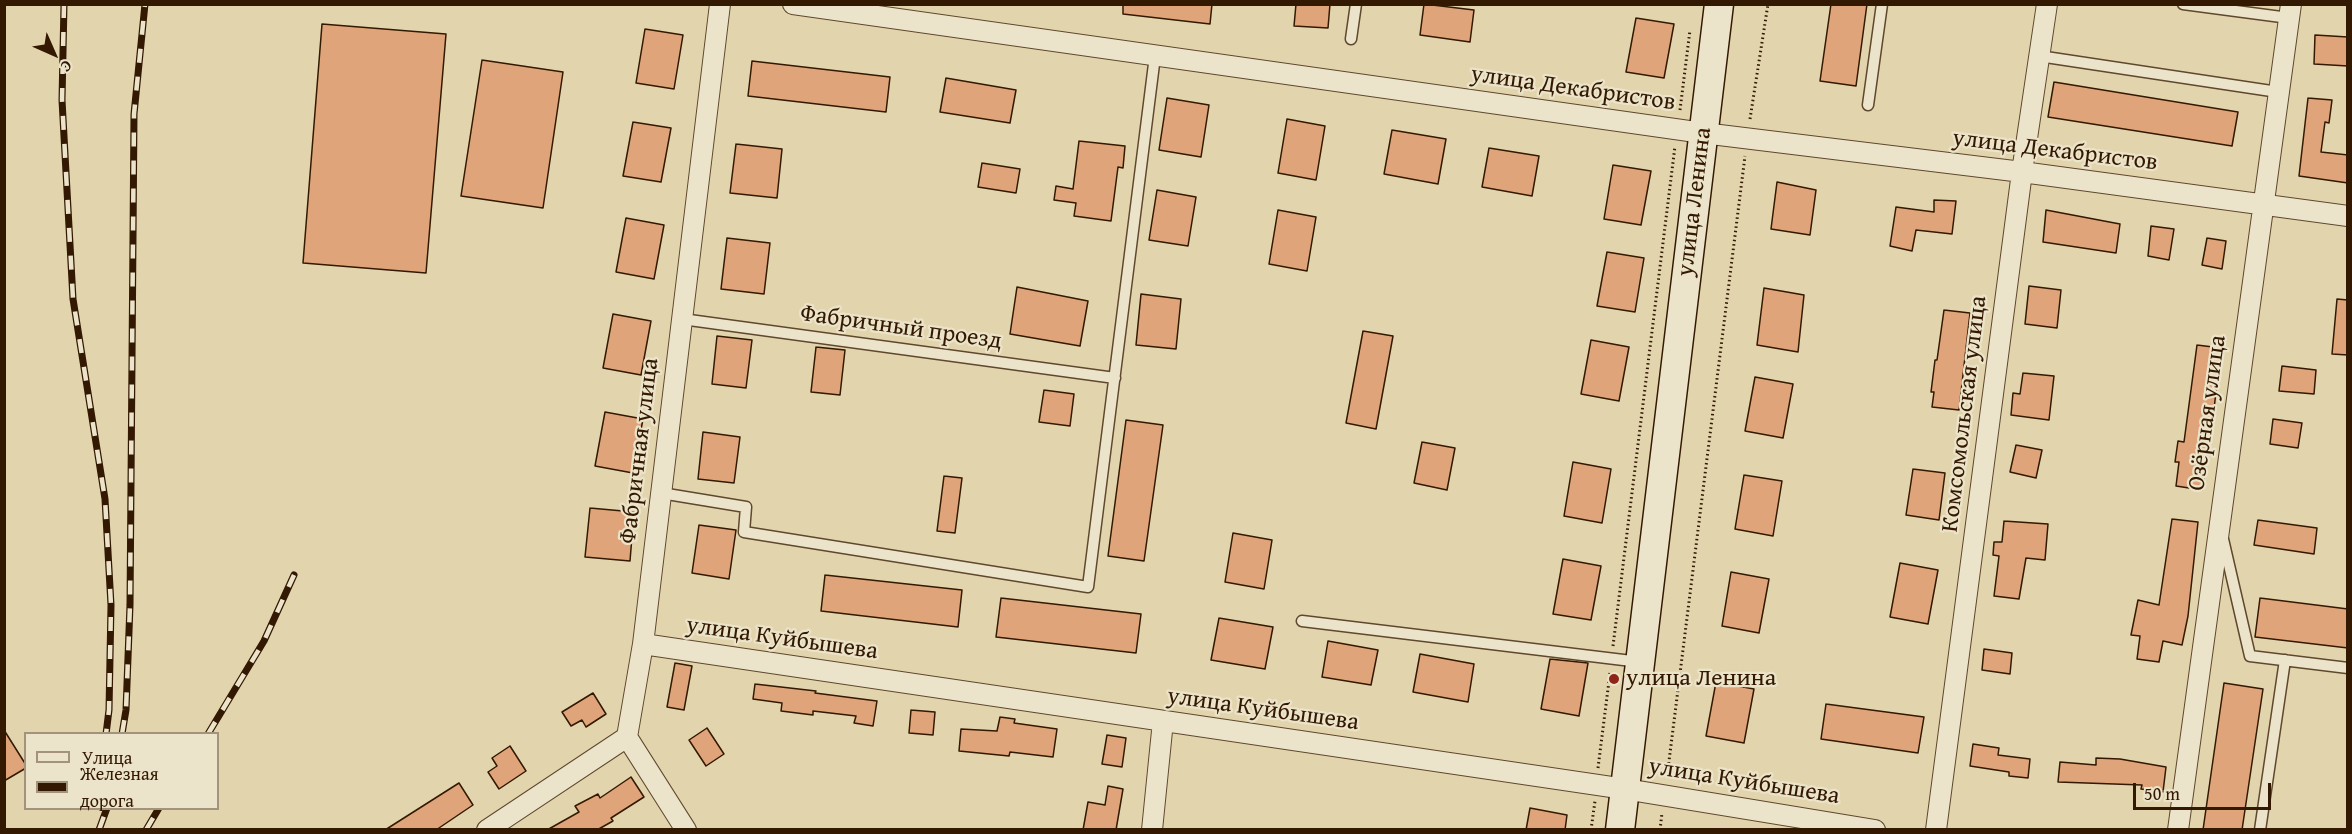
<!DOCTYPE html>
<meta charset="utf-8">
<style>
body{margin:0}
#map{position:relative;width:2352px;height:834px;overflow:hidden;background:#e2d5ae;font-family:"Gentium Book Plus",serif}
canvas{display:block}
.frame{position:absolute;inset:0;border:6px solid #331902;pointer-events:none}
.legend{position:absolute;left:24px;top:732px;width:195px;height:78px;box-sizing:border-box;background:#ece4ca;border:2px solid #a2937a;margin:0;padding:8px 10px;list-style:none;font-size:18px;color:#331902}
.legend li{display:flex;align-items:center;gap:12px;height:30px}
.legend b{width:30px;border:2px solid #a2937a}
.north{position:absolute;left:24px;top:24px;width:60px;height:60px;-webkit-text-stroke:4px #ece4ca;paint-order:stroke;rotate:135deg;font-size:16px;font-weight:700;line-height:24px;text-align:center;color:#331902}
.north::after{content:'';display:block;margin:auto;width:21px;height:27px;background:#331902;clip-path:polygon(50% 0,100% 100%,50% 72%,0 100%)}
.scale{position:absolute;left:2133px;top:783px;width:138px;height:27px;box-sizing:border-box;border:3px solid #331902;border-top:0;padding-left:8px;font-size:18px;line-height:21px;white-space:nowrap;color:#331902;-webkit-text-stroke:4px #ece4ca;paint-order:stroke}
</style>
<div id="map">
<canvas width="2352" height="834"></canvas>
<div class="frame"></div>
<ul class="legend">
<li><b style="height:8px;background:#ece4ca"></b>Улица</li>
<li><b style="height:8px;background:#331902"></b>Железная дорога</li>
</ul>
<div class="north">С</div>
<div class="scale">50 m</div>
</div>
<script>
const context = document.querySelector('canvas').getContext('2d');
context.lineJoin = 'round';
function fill(path, color) { context.fillStyle = color; context.fill(path, 'evenodd'); }
const shape = rows => new Path2D(rows.map(r => 'M' + r).join(''));
function strokePath(path, color, width, dash) { context.strokeStyle = color; context.lineWidth = width; context.lineCap = dash ? 'butt' : 'round'; context.setLineDash(dash || []); context.stroke(path); }
function write(font, color, halo, rows, align = 'center') {
  context.font = font + ' "Gentium Book Plus",serif'; context.lineWidth = 4.5; context.setLineDash([]); context.textBaseline = 'middle'; context.strokeStyle = halo; context.fillStyle = color; for (const [text, x, y, turn = 0] of rows) {
    context.save(); context.translate(x, y); context.rotate((+turn || 0) * Math.PI / 180); context.textAlign = isNaN(turn) ? turn : align; if (halo) context.strokeText(text, 0, 0); context.fillText(text, 0, 0); context.restore();
  }
}
const building = shape([
 [1123,4,1212,4,1210,24,1123,14,1123,4],
 [1296,4,1330,4,1328,28,1294,26,1296,4],
 [1424,4,1474,10,1470,42,1420,35,1424,4],
 [1831,4,1867,4,1856,86,1820,81,1831,4],
 [1636,18,1674,24,1664,78,1626,72,1636,18],
 [322,24,446,34,426,273,303,263,322,24],
 [645,29,683,35,674,89,636,83,645,29],
 [2315,35,2348,37,2348,66,2314,64,2315,35],
 [482,60,563,72,543,208,461,196,482,60],
 [752,61,890,77,886,112,748,96,752,61],
 [946,78,1016,90,1010,123,940,112,946,78],
 [2054,82,2238,112,2232,146,2048,117,2054,82],
 [1167,98,1209,105,1201,157,1159,150,1167,98],
 [2308,98,2332,100,2329,123,2325,122,2321,152,2348,155,2348,183,2299,176,2308,98],
 [1287,119,1325,126,1316,180,1278,173,1287,119],
 [633,122,671,128,661,182,623,176,633,122],
 [1392,130,1446,139,1438,184,1384,174,1392,130],
 [1079,141,1125,146,1123,168,1118,167,1111,221,1074,216,1076,203,1054,200,1056,186,1073,189,1079,141],
 [736,144,782,149,777,198,730,193,736,144],
 [1489,148,1539,156,1532,196,1482,187,1489,148],
 [982,163,1020,169,1016,193,978,187,982,163],
 [1613,165,1651,171,1641,225,1604,219,1613,165],
 [1777,182,1816,190,1810,235,1771,229,1777,182],
 [1157,190,1196,197,1188,246,1149,240,1157,190],
 [1934,200,1956,201,1952,234,1916,230,1912,251,1890,246,1896,207,1934,212,1934,200],
 [1278,210,1316,217,1307,271,1269,264,1278,210],
 [2046,210,2120,224,2116,253,2043,242,2046,210],
 [626,218,664,225,654,279,616,272,626,218],
 [2151,226,2174,229,2169,260,2148,256,2151,226],
 [727,238,770,243,764,294,721,289,727,238],
 [2207,238,2226,241,2222,269,2202,265,2207,238],
 [1607,252,1644,258,1635,312,1597,306,1607,252],
 [2029,286,2061,290,2057,328,2025,324,2029,286],
 [1017,287,1088,301,1080,346,1010,334,1017,287],
 [1764,288,1804,295,1798,352,1757,345,1764,288],
 [1141,294,1181,299,1176,349,1136,345,1141,294],
 [2337,299,2348,300,2348,355,2332,354,2337,299],
 [1944,310,1970,313,1959,410,1932,407,1934,392,1931,392,1935,360,1937,360,1944,310],
 [613,314,651,321,641,375,603,368,613,314],
 [1363,331,1393,336,1376,429,1346,423,1363,331],
 [717,336,752,340,746,388,712,384,717,336],
 [1591,340,1629,347,1619,401,1581,394,1591,340],
 [2197,345,2221,348,2213,418,2202,490,2176,486,2179,462,2175,462,2178,441,2184,442,2197,345],
 [816,347,845,350,840,395,811,392,816,347],
 [2282,366,2316,370,2314,394,2279,391,2282,366],
 [2023,373,2054,376,2049,420,2011,415,2013,393,2020,394,2023,373],
 [1755,377,1793,384,1783,438,1745,431,1755,377],
 [1044,390,1074,394,1070,426,1039,422,1044,390],
 [605,412,643,419,633,473,595,466,605,412],
 [2273,419,2302,423,2298,448,2270,444,2273,419],
 [1126,420,1163,425,1144,561,1108,556,1126,420],
 [703,432,740,437,734,483,698,479,703,432],
 [1422,442,1455,448,1447,490,1414,483,1422,442],
 [2016,445,2042,450,2036,478,2010,472,2016,445],
 [1573,462,1611,469,1602,523,1564,516,1573,462],
 [1913,469,1945,473,1939,520,1906,515,1913,469],
 [1744,475,1782,481,1773,536,1735,529,1744,475],
 [944,476,962,478,955,533,937,531,944,476],
 [590,508,634,512,630,561,585,557,590,508],
 [2172,519,2198,522,2188,616,2182,645,2163,641,2159,662,2137,659,2140,636,2131,635,2138,600,2159,605,2172,519],
 [2258,520,2317,528,2314,554,2254,545,2258,520],
 [2004,521,2048,524,2045,560,2026,558,2019,599,1994,596,1999,556,1993,555,1994,542,2002,542,2004,521],
 [699,525,736,530,729,579,692,573,699,525],
 [1233,533,1272,540,1264,589,1225,582,1233,533],
 [1563,559,1601,566,1591,620,1553,614,1563,559],
 [1900,563,1938,570,1928,624,1890,617,1900,563],
 [1731,572,1769,579,1759,633,1722,626,1731,572],
 [825,575,962,590,958,627,821,611,825,575],
 [1001,598,1141,614,1136,653,996,637,1001,598],
 [2260,598,2348,609,2348,648,2255,637,2260,598],
 [1219,618,1273,627,1265,669,1211,660,1219,618],
 [1328,641,1378,650,1371,685,1322,677,1328,641],
 [1984,649,2012,653,2010,674,1982,670,1984,649],
 [1420,654,1474,664,1468,702,1413,692,1420,654],
 [1550,659,1588,663,1579,716,1541,709,1550,659],
 [675,663,692,666,684,710,667,707,675,663],
 [1716,682,1754,689,1744,743,1706,736,1716,682],
 [2224,683,2263,689,2242,830,2203,830,2224,683],
 [755,684,816,691,815,693,877,701,873,726,854,723,856,716,813,711,813,715,781,711,782,703,753,699,755,684],
 [593,693,606,714,586,727,582,720,571,726,562,712,593,693],
 [1826,704,1924,717,1918,753,1821,739,1826,704],
 [911,710,935,712,933,735,909,733,911,710],
 [1000,717,1015,719,1014,723,1057,729,1053,757,1010,752,1009,756,959,751,961,729,997,731,1000,717],
 [707,728,724,754,706,766,689,740,707,728],
 [4,730,26,765,26,768,4,781,4,730],
 [1107,735,1126,738,1122,767,1102,764,1107,735],
 [1973,744,1999,748,1998,755,2030,759,2028,778,2009,776,2009,772,1970,766,1973,744],
 [510,746,526,771,499,789,488,772,497,766,492,758,510,746],
 [2096,758,2120,759,2166,767,2163,792,2141,789,2142,785,2058,782,2060,762,2096,765,2096,758],
 [631,777,644,797,611,818,613,821,597,830,547,830,579,812,575,806,598,794,600,798,631,777],
 [459,783,473,805,436,830,385,830,459,783],
 [1108,786,1123,789,1116,830,1083,830,1088,802,1105,805,1108,786],
 [1530,808,1567,815,1565,830,1526,830,1530,808]
]);
fill(building, '#dfa479');
strokePath(building, '#331902', 1.5);
const service = shape([
 [2183,4,2289,18],
 [1351,39,1356,4],
 [2039,56,2278,92],
 [1868,105,1882,4],
 [682,319,1115,378],
 [661,493,746,507,744,532,1088,587,1155,56],
 [2223,539,2250,656,2348,668],
 [1302,621,1640,662],
 [2260,830,2285,660]
]);
const minor = shape([
 [793,4,1703,133,2022,172,2348,216],
 [643,644,1625,789,1875,830],
 [627,737,686,830],
 [487,830,627,737,643,644,720,4],
 [1152,830,1163,721],
 [1936,830,2022,172,2047,4],
 [2178,830,2291,4]
]);
const secondary = shape([
 [1620,830,1719,4]
]);
strokePath(service, '#5f482d', 13);
strokePath(minor, '#5f482d', 22);
strokePath(secondary, '#331902', 31);
strokePath(shape([
 [1680,110,1690,30],
 [1750,119,1768,4],
 [1613,646,1675,146],
 [1598,768,1610,673],
 [1667,777,1745,156],
 [1591,830,1595,801],
 [1660,830,1662,813]
]), '#331902', 3, [1.5, 3]);
strokePath(service, '#ece4ca', 10);
strokePath(minor, '#ece4ca', 20);
strokePath(secondary, '#ece4ca', 28);
const rail = shape([
 [64,4,62,100,73,299,105,499,111,605,109,710,106,734],
 [122,734,126,710,130,605,134,114,145,4],
 [208,734,264,641,294,575],
 [99,830,107,808],
 [146,830,159,808]
]);
strokePath(rail, '#331902', 7);
strokePath(rail, '#ece4ca', 4.5, [14]);
for (const [x, y, r, color] of [
 [1614,679,6,"#8f2418"]
]) { const dot = new Path2D(); dot.arc(x, y, r, 0, 2 * Math.PI); context.fillStyle = color; context.fill(dot); strokePath(dot, '#ece4ca', 2); }
write('24px', '#331902', '#ece4ca', [
 ["улица Декабристов",1573,89,8],
 ["улица Декабристов",2055,151,7],
 ["улица Ленина",1695,202,-83],
 ["Фабричный проезд",901,328,8],
 ["Озёрная улица",2208,413,-82],
 ["Комсомольская улица",1965,414,-83],
 ["Фабричная улица",640,451,-83],
 ["улица Куйбышева",782,639,8],
 ["улица Куйбышева",1263,710,8],
 ["улица Куйбышева",1744,782,9]
]);
write('24px', '#331902', '#ece4ca', [
 ["улица Ленина",1626,679]
], 'left');
</script>
